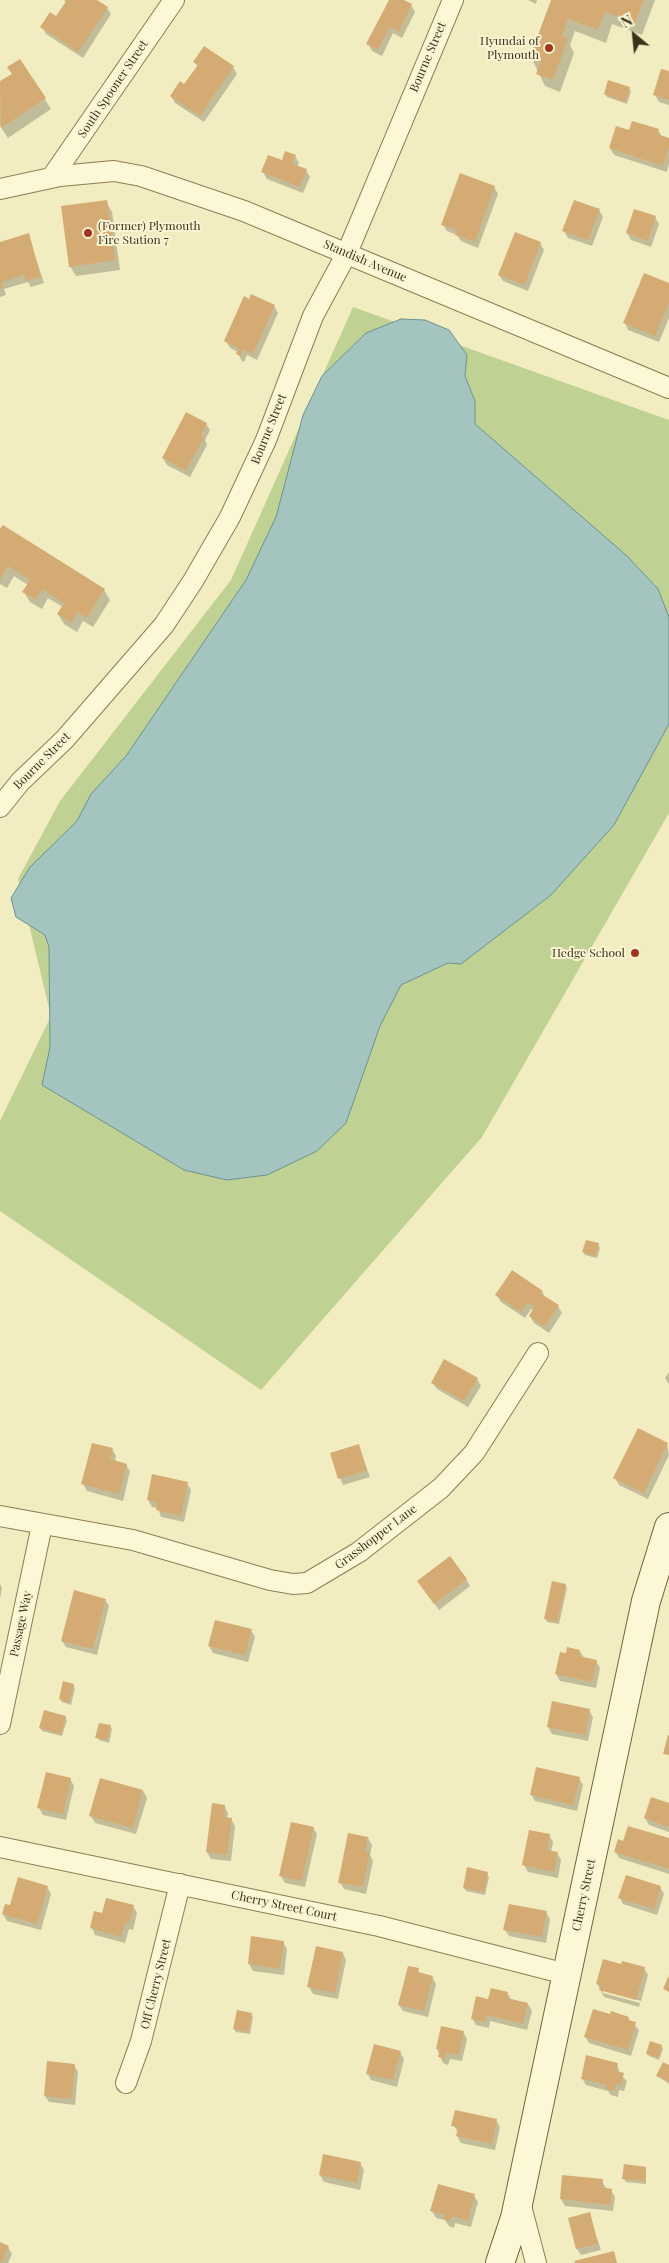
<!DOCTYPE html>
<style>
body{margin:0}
#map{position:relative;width:669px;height:2263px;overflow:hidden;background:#f2ecc1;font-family:"Playfair Display",serif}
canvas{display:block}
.north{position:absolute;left:609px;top:10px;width:50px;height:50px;-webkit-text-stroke:4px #f9f4d1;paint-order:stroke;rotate:332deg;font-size:14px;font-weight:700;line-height:20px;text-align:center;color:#3c311c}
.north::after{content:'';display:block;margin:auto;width:18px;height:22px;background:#3c311c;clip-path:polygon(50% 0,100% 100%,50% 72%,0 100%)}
</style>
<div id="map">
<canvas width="669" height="2263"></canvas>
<div class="north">N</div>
</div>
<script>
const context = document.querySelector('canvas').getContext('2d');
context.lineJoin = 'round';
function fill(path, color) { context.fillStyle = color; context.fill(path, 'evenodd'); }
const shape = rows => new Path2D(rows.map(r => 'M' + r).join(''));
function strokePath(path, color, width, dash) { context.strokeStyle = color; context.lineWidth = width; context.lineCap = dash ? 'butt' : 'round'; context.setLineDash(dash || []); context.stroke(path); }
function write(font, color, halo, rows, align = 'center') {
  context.font = font + ' "Playfair Display",serif'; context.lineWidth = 4; context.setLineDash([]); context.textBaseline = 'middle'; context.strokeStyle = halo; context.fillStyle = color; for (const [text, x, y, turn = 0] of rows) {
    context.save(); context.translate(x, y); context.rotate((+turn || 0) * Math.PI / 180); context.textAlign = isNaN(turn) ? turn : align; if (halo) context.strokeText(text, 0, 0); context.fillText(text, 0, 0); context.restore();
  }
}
fill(shape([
 [353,307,669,420,669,813,482,1137,261,1390,0,1211,0,1121,51,1016,18,879,60,801,231,580]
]), '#c0d293');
const water = shape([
 [401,319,425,320,449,330,467,355,465,376,475,401,475,424,627,556,658,589,669,617,669,724,614,825,551,895,461,964,448,963,401,985,380,1026,346,1123,317,1151,267,1175,227,1180,184,1170,42,1085,50,1047,49,947,45,935,16,917,11,898,30,867,77,821,91,794,126,756,246,580,276,517,303,415,322,376,366,333,401,319]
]);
fill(water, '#a4c4c0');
strokePath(water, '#6a9490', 1);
fill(shape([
 [64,0,95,0,107,8,111,14,83,58,46,34,42,27,57,18,66,3],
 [390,0,401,0,411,5,415,12,402,38,393,33,382,56,372,51,368,44],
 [528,0,537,0,536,4],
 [552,0,655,0,642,35,612,24,606,43,575,31,570,45,574,53,560,92,545,86,531,57],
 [20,60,51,109,8,138,0,126,0,83,13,74],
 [195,62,233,67,237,74,204,122,175,103,171,96,185,86,198,67],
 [669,72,669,105,659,102,655,95],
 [629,88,631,91,627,104,607,97,605,94],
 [658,130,662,137,669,139,669,164,667,172,614,155,610,148,630,132],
 [295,156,299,163,297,167,306,170,310,177,303,193,267,179,263,172],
 [494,187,498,194,478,248,461,241,457,235,447,231,443,225],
 [106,201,112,212,120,270,76,276,70,266],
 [599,210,603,217,592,246,568,238,564,231],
 [655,217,659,224,651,247,631,240,627,233],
 [28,235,44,283,31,287,28,282,4,289,6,295,0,297,0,243],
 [540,243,544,250,528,291,503,281,499,275],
 [669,284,669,318,659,342,628,330,625,323],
 [274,306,278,313,257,360,247,355,244,362,241,360,238,352,230,348,226,341],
 [206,424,210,430,205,440,207,445,190,477,167,465,163,458],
 [0,531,104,590,110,600,93,627,83,621,77,632,64,624,58,614,63,607,48,598,42,609,30,602,24,592,28,585,14,576,7,588,0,584],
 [598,1244,600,1248,597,1258,585,1255,583,1252],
 [542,1292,546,1298,558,1306,562,1313,549,1333,534,1323,530,1316,534,1310,531,1309,525,1318,501,1302,497,1295],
 [669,1372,669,1384,665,1378],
 [477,1379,481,1386,468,1407,437,1389,433,1383],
 [667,1444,669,1455,648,1499,619,1485,615,1478],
 [358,1446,370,1477,343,1485,340,1478],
 [112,1449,116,1456,115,1462,126,1465,130,1471,123,1501,87,1491,83,1484],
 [187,1483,191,1490,184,1522,161,1517,158,1508,152,1507,148,1500],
 [466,1579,470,1586,439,1610,423,1588],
 [0,1584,2,1588,0,1598],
 [565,1585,567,1588,559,1624,547,1622,545,1618],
 [105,1600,109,1606,97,1655,66,1647,62,1641],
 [251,1630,255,1637,248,1662,213,1653,209,1646],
 [580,1651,584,1658,596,1661,600,1668,596,1688,560,1681,556,1674],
 [73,1685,75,1688,71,1705,62,1702,60,1699],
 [589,1710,593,1717,588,1741,552,1734,548,1727],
 [65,1717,67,1720,62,1736,42,1731,40,1728],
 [110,1726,112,1729,109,1743,99,1740,97,1737],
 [579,1778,583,1785,577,1811,535,1801,531,1794],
 [70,1779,74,1786,66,1820,43,1815,39,1808],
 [143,1791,147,1798,136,1834,95,1823,91,1816],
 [213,1804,224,1806,228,1813,227,1818,231,1819,235,1826,231,1861,211,1859,207,1852],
 [669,1804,669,1832,649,1825,645,1818],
 [313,1828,317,1834,305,1887,285,1883,281,1876],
 [549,1835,553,1842,551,1852,557,1853,561,1860,558,1878,528,1872,524,1865],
 [368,1838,372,1845,370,1855,373,1861,366,1894,344,1889,340,1882],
 [669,1840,669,1874,619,1858,615,1851,624,1842],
 [487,1874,489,1877,485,1895,466,1891,464,1888],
 [47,1887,51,1894,41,1930,7,1921,3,1914,11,1907],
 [660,1887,664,1894,657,1915,623,1904,620,1898],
 [133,1906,137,1913,133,1930,129,1929,125,1943,95,1935,92,1928,103,1915],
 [546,1913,550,1919,546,1943,509,1936,505,1930],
 [283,1942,287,1949,284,1975,253,1971,249,1964],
 [343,1953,346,1960,338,1999,313,1994,309,1987],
 [621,1966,644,1968,648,1975,641,2001,603,1990,603,1993,640,2003,639,2007,604,1997,597,1983],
 [418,1970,420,1974,432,1977,436,1984,428,2017,403,2011,399,2005],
 [508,1994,512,2001,528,2004,532,2011,527,2030,490,2021,489,2028,476,2025,472,2018,489,2001],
 [251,2014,253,2017,250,2034,236,2032,234,2029],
 [628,2018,639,2030,631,2056,589,2043,585,2036],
 [463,2032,467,2039,462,2061,450,2059,448,2065,443,2063,437,2049],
 [661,2046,663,2049,659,2060,649,2056,647,2053],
 [400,2052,404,2059,397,2087,371,2080,368,2074],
 [617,2064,620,2074,627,2081,624,2091,619,2090,618,2097,611,2095,608,2091,586,2085,582,2078],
 [74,2065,78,2072,75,2105,49,2102,45,2096],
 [669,2066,669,2084,658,2076],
 [496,2120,500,2127,495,2150,461,2143,457,2136,458,2132,453,2125],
 [360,2163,364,2170,360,2190,324,2182,320,2175],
 [646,2168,646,2184,626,2182,624,2179],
 [602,2180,606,2189,611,2190,615,2197,613,2211,565,2206,561,2199],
 [474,2196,478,2202,471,2227,455,2223,454,2228,449,2226,445,2220,436,2218,432,2211],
 [589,2214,601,2250,581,2255,577,2249],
 [0,2243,8,2247,12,2254,8,2263,0,2263]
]), '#0003');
fill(shape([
 [67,0,97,0,108,7,78,52,40,27,50,12,56,16],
 [389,0,404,0,412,4,399,32,390,27,378,50,366,44],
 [551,0,644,0,635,23,605,12,598,30,568,19,562,36,568,39,553,80,536,74,541,61,530,57],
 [204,46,234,66,200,116,170,96,180,81,184,84,198,65,193,62],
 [20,59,46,98,1,128,0,81,12,74,7,67],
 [661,69,669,71,669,100,653,95],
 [608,80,630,87,625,102,604,94],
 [632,121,659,129,657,134,669,138,669,147,663,166,609,148,616,126,629,130],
 [285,151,296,155,292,164,307,169,300,187,261,172,268,155,282,160],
 [460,173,495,186,475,242,455,235,457,230,441,225],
 [107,200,115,260,69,267,61,206],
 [574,200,600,209,588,240,562,231],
 [634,209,656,216,648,241,626,233],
 [515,232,541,242,525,285,498,275],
 [29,233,41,277,26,281,24,275,2,282,3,288,0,289,0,242],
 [644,273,669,283,669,302,655,336,623,323],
 [251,294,275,305,253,354,243,349,240,356,236,354,238,348,224,341,244,296,249,299],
 [186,412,207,423,201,435,204,437,186,471,162,458],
 [3,525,105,589,87,618,77,612,71,623,57,614,64,603,42,589,36,600,22,592,30,580,8,566,0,580,0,529],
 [586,1240,599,1243,595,1256,582,1252],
 [512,1270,543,1291,541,1294,559,1305,545,1327,529,1316,534,1307,527,1303,521,1312,495,1295],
 [444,1359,478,1378,464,1401,431,1383],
 [638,1428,668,1443,644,1493,613,1478],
 [92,1443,113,1448,110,1459,127,1464,119,1494,81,1484],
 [359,1444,367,1470,338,1479,330,1453],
 [152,1474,188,1482,181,1516,156,1510,157,1502,147,1500],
 [450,1556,467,1579,434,1604,417,1581],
 [552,1581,566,1584,557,1622,544,1619],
 [74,1590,106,1599,93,1649,61,1641],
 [215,1620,252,1629,245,1655,208,1646],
 [567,1647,580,1650,579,1656,597,1660,592,1682,555,1674,560,1652,566,1653],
 [63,1681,74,1684,69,1703,59,1699],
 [552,1701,590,1709,585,1735,547,1727],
 [44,1710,66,1716,61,1734,39,1728],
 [99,1723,111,1725,107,1740,95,1738],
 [668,1735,669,1735,669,1755,663,1754],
 [536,1767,580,1777,573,1805,530,1795],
 [46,1772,71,1778,63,1814,37,1808],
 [100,1778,143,1790,133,1828,89,1816],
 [651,1797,669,1803,669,1827,644,1818],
 [212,1803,225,1805,224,1817,232,1818,227,1855,206,1852],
 [291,1822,314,1827,302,1881,279,1876],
 [628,1826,669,1838,669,1869,614,1852,618,1839,623,1841],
 [529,1830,550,1834,547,1850,558,1852,554,1872,522,1865],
 [348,1833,368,1837,365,1852,370,1853,363,1887,338,1883],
 [467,1867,488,1872,484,1892,463,1888],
 [626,1875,661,1886,654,1909,618,1898],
 [18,1877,48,1886,37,1924,2,1914,5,1904,10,1905],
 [106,1898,134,1905,129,1924,125,1923,121,1937,90,1928,94,1911,102,1913],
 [509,1904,547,1911,542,1937,503,1930],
 [251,1936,284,1941,280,1969,248,1964],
 [316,1946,343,1952,335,1993,307,1987],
 [603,1959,621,1964,622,1961,645,1967,636,2000,599,1990,601,1985,596,1984],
 [408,1966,419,1968,418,1972,433,1976,424,2011,398,2005],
 [669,1975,669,1992,663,1989],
 [491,1988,508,1992,507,1998,528,2003,523,2024,487,2015,485,2022,471,2019,476,1996,488,1999],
 [593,2009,610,2014,611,2011,629,2017,628,2020,636,2022,628,2050,584,2037],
 [237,2010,252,2013,248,2032,233,2029],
 [441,2026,464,2031,459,2055,446,2053,445,2059,438,2057,440,2049,436,2049],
 [650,2041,662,2045,658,2058,646,2054],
 [374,2044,401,2051,393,2080,366,2074],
 [586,2055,618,2063,616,2071,624,2073,621,2085,616,2084,614,2091,606,2089,607,2085,581,2079],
 [47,2061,75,2064,72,2099,44,2096],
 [663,2062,669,2065,669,2082,656,2076],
 [455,2110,497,2119,492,2144,456,2136,458,2127,451,2126],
 [323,2154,361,2162,357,2183,319,2175],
 [624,2164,646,2167,645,2181,622,2179],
 [562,2175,603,2179,602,2187,612,2189,610,2205,560,2199],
 [438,2184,475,2194,468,2221,452,2216,450,2221,444,2220,445,2215,430,2211],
 [590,2212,598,2244,576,2249,568,2218],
 [0,2242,9,2246,1,2263,0,2263],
 [614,2251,617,2263,575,2263,574,2261]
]), '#d4ac73');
const minor = shape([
 [52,177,174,0],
 [0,189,60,176,114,171,141,176,244,211,669,388],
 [0,807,20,782,65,739,164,625,193,581,230,517,266,440,313,316,347,253,453,0],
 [0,1516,133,1540,270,1580,293,1584,307,1583,359,1552,441,1488,474,1453,538,1353],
 [0,1724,42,1525],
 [0,1847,379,1926,566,1974],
 [126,2083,141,2041,180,1884],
 [520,2202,536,2263]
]);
const secondary = shape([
 [500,2263,515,2218,646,1601,669,1527]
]);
strokePath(minor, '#8e7d56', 22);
strokePath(secondary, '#705e3a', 30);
strokePath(minor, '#fcf7d5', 20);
strokePath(secondary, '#fcf7d5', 28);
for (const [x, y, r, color] of [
 [549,48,5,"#a33520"],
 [88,233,5,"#a33520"],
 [635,953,5,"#a33520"]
]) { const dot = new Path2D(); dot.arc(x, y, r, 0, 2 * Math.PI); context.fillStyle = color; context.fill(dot); strokePath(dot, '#f9f4d1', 2); }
write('12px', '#3c311c', '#f9f4d1', [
 ["Hyundai of",539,41],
 ["Plymouth",539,55],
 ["(Former) Plymouth",98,226,"left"],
 ["Fire Station 7",98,240,"left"],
 ["Hedge School",625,953]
], 'right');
write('12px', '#3c311c', '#f9f4d1', [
 ["Bourne Street",428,57,-67],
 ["South Spooner Street",113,89,-56],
 ["Standish Avenue",365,261,23],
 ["Bourne Street",269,429,-68],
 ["Bourne Street",42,761,-45],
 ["Grasshopper Lane",376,1537,-37],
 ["Passage Way",21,1624,-78],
 ["Cherry Street",584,1895,-78],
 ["Cherry Street Court",284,1906,12],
 ["Off Cherry Street",156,1984,-76]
]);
</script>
